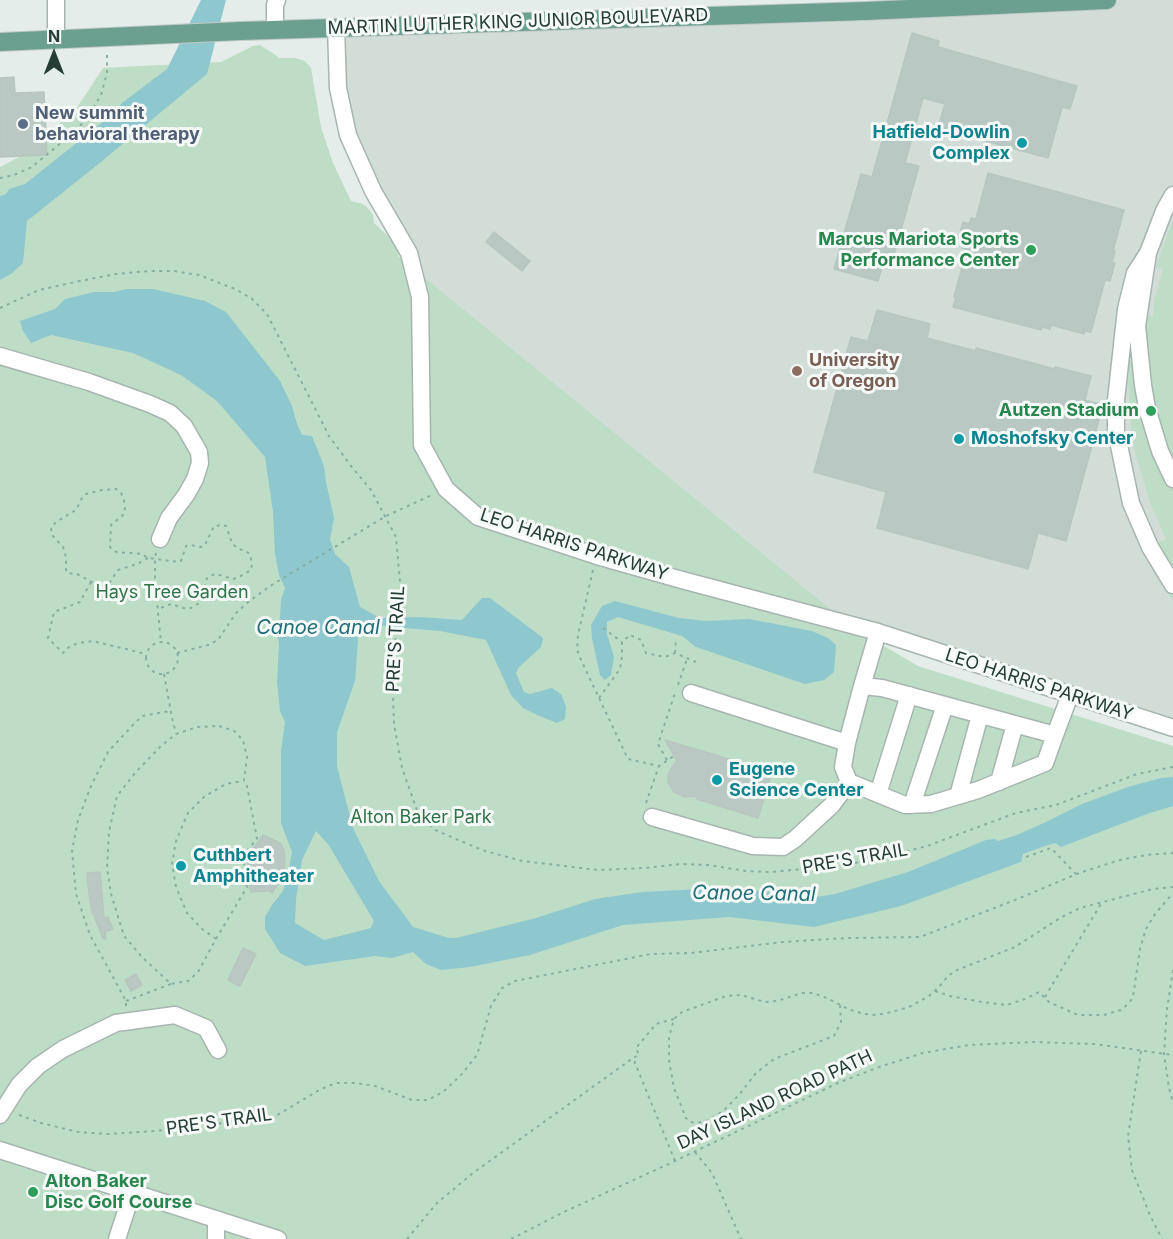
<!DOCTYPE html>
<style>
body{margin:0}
#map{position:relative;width:1173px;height:1239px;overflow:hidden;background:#e4ede9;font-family:Inter,sans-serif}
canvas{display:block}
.north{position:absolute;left:24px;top:24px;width:60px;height:60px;-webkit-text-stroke:4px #f5f9f7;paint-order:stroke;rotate:0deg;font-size:16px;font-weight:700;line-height:24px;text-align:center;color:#243e36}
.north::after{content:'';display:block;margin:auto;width:21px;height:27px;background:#243e36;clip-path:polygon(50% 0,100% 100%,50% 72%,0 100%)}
</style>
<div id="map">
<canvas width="1173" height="1239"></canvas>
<div class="north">N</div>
</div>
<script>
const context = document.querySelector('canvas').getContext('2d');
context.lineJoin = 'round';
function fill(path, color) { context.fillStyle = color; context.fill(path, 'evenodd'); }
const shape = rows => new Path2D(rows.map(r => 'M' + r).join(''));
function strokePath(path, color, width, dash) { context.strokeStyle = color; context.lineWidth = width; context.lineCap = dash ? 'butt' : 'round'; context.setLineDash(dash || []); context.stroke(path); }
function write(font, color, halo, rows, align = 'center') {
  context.font = font + ' Inter,sans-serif'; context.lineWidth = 6; context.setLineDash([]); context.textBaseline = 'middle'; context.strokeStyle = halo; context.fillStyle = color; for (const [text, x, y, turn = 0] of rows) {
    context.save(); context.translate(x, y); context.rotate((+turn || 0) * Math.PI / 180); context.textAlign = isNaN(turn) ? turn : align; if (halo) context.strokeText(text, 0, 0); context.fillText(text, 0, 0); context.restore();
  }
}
fill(shape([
 [1107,0,1173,0,1173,728,682,580,420,297,348,135,336,28]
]), '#d2ddd8');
fill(shape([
 [260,45,274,54,279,58,295,58,305,61,311,68,321,127,333,163,351,201,363,204,369,209,373,215,374,223,397,244,400,250,398,256,840,617,862,633,918,666,1173,746,1173,1239,0,1239,0,167,25,154,76,109,103,68,221,62,253,46],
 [1173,219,1173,601,1156,576,1142,551,1166,539,1150,503,1136,456,1131,431,1128,378,1130,339,1133,314,1153,316,1154,300,1163,269,1156,267]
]), '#beddc6');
fill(shape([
 [201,0,226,0,207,74,96,166,27,221,23,263,11,274,0,280,0,196,6,194,9,189,25,184,113,114,122,103,167,69],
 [127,289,153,289,205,301,226,312,280,381,292,406,297,424,302,435,312,436,324,466,326,482,334,518,330,539,335,554,349,567,360,607,380,618,420,617,462,620,482,598,490,598,543,638,541,647,519,667,516,673,524,692,530,694,552,688,561,694,566,707,565,719,557,723,537,715,523,708,511,695,486,640,440,631,382,626,359,626,355,681,337,732,337,766,353,828,379,881,413,927,449,938,456,938,536,918,595,899,642,892,720,888,775,892,797,900,835,894,908,872,986,840,995,839,998,841,1017,835,1046,822,1082,804,1128,787,1161,778,1173,777,1173,806,1147,814,1061,847,1055,843,1045,846,1023,854,1021,862,901,906,814,927,729,917,623,925,530,955,470,967,441,970,426,964,413,952,392,958,375,956,305,966,280,953,265,929,265,917,272,905,283,891,288,874,292,852,281,823,281,751,285,722,280,711,277,682,279,645,277,629,280,618,281,600,285,588,279,575,275,554,273,512,265,457,217,401,181,375,133,353,51,335,31,343,23,331,20,321,55,309,65,299,94,292,114,292],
 [316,831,328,844,374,921,371,928,324,940,295,923,296,899,302,860],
 [615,601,679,618,706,621,749,619,812,631,828,638,836,645,834,672,824,680,805,684,696,647,682,636,618,617,607,622,607,634,614,657,611,675,605,680,600,675,592,638,591,625,602,606]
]), '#8fc7cf');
const building = shape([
 [912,33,939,41,938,47,1077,86,1070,109,1062,107,1048,158,938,128,945,104,923,98,905,163,919,166,890,269,882,267,878,281,834,269,861,174,872,177,912,33],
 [14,77,15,93,44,92,47,155,0,157,0,78,14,77],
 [988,173,1124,210,1113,251,1115,251,1112,263,1115,263,1110,281,1105,280,1091,332,1085,331,1084,334,1051,325,1050,329,1042,327,1041,330,953,307,956,297,954,297,967,249,962,248,964,242,958,240,963,222,969,224,971,218,976,219,988,173],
 [494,232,530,261,522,271,486,242,494,232],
 [877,310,930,324,927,338,976,351,976,348,1055,369,1055,367,1091,376,1085,400,1103,405,1066,541,1038,533,1028,569,877,528,886,492,814,472,851,337,868,341,877,310],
 [665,740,772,772,758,818,697,799,696,796,685,797,674,792,668,782,668,776,670,770,677,761,665,740],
 [263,835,280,843,284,850,285,863,283,874,279,883,272,893,269,891,251,892,248,879,248,862,251,852,263,835],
 [100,872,104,919,108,917,113,929,105,932,106,939,103,939,91,908,87,876,87,873,100,872],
 [243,948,256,954,240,986,228,980,243,948],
 [136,974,142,985,131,991,125,980,136,974]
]);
fill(building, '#b9c8c2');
strokePath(building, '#b7c6bf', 1.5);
const minor = shape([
 [56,0,56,39],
 [336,28,338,88,348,135,373,191,409,253,420,297,422,445,446,489,478,517,597,556,682,580,878,632,1173,728],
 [275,29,275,5,277,0],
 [1173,195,1164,211,1148,253,1137,326,1143,385,1147,408,1160,451,1173,479],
 [1148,253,1135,273,1126,309,1116,400,1116,431,1131,503,1150,547,1173,585],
 [0,356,89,382,150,404,170,413,184,426,199,452,200,463,195,479,186,495,169,518,160,539],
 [862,686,878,632],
 [691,693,847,743],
 [1055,735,882,688,862,686,847,743,843,767,849,782,905,805,931,804,978,790,1045,763,1055,735,1070,695],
 [999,782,1015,724],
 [878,794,909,695],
 [958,796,980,715],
 [912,805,945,705],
 [652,817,753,846,783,847,795,839,832,805,849,782],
 [0,1115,19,1085,38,1066,63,1049,116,1023,175,1015,206,1028,218,1050],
 [0,1150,278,1239],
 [216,1219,216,1239],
 [117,1239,132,1193]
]);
const major = shape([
 [0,42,240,31,865,11,1107,0]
]);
strokePath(minor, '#a7b5b0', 19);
strokePath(major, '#c2c9c7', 20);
strokePath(shape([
 [0,178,14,175,32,167,62,142,86,120,101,95,107,73,107,52],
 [0,308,39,290,80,281,116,274,149,271,174,271,199,275,235,289,251,298,267,314,329,436,351,466,371,490,396,537,401,593,392,668,394,724,402,768,418,813,435,830,482,850,522,861,598,870,644,868,681,864,708,865,746,871,771,872,845,865,889,856,927,846,1016,813,1056,805,1137,774,1173,767],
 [156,553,155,559,155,583,161,642],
 [148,558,137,564,118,570,108,585,105,587,101,587,77,574,67,573,66,572,66,557,63,547,52,535,51,528,56,522,76,510,82,498,86,494,102,490,116,489,121,493,124,500,125,510,123,515,111,525,110,547,112,550,117,552,142,554,148,558,179,562,181,561,186,546,190,545,201,547,205,545,214,526,222,525,226,526,232,543,237,548,247,552,250,554,252,564,251,570,237,578,233,579,216,574,212,575,207,578,205,584,206,597,203,601,191,608,187,609,171,604,158,609],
 [593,570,578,635,577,650,581,660,628,759,659,766,674,756],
 [91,582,80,602,54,612,48,638,63,653,70,646,79,643,93,641,146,654],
 [603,628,622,642],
 '146 658a16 16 0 1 1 32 0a16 16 0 1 1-32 0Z',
 [177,653,208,645,218,640,236,613,247,603,270,586,386,516,432,495],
 [675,653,676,638],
 [164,674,172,718,176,733],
 [678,685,687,659],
 [599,698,620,669,622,656,622,642,630,635,641,640,646,653,665,657,675,653,696,662],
 [219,726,234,731,243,740,247,757,244,781,247,786,257,839,249,848,245,855,244,867,245,880,247,887,216,939,198,972,188,981,171,984,142,957,124,936,111,894,107,868,109,832,117,796,135,773,161,746,176,734,197,727,219,726],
 [667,760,658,744,675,693],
 [646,803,659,766],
 [1026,857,1051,848,1076,874],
 [216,939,202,929,187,913,176,887,172,864,176,841,188,813,205,796,226,784,243,781],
 [1173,970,1167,1009,1164,1054,1169,1088,1173,1103],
 [935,991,950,996,982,1002,1007,1005,1025,999,1039,992,1049,1002,1078,1015,1104,1015,1121,1010,1129,1003,1133,997,1140,949,1146,929,1155,914,1173,893],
 [1045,997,1102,902],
 [126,1001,171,984],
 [840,1005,841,1022,834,1036,774,1059,756,1073,739,1095,723,1111,709,1120,697,1123,690,1122,686,1118,674,1088,669,1060,669,1037,674,1019,682,1012,726,996,741,995,765,1002,777,1001,802,993,813,993,827,998,848,1009,864,1014,876,1015,892,1012,909,1007,929,996,939,987,948,976,957,970,1015,947,1060,918,1080,908,1153,889,1173,887],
 [126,1006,126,1001,90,935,76,894,72,851,78,820,91,786,108,752,132,726,142,716,170,711],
 [674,1019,656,1024,636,1048,639,1055,633,1058,675,1161],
 [1141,1051,1128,1136,1132,1170,1149,1213,1162,1239],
 [19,1115,41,1123,78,1132,108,1134,155,1131,274,1117,321,1089,336,1083,356,1083,375,1086,412,1100,428,1100,443,1092,461,1075,477,1055,491,1006,502,988,515,981,651,954,691,953,783,942,847,938,920,937,1020,898,1079,873,1120,860,1146,855,1173,853],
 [695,1152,712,1173,741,1239],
 [407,1239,437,1203,473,1173,633,1058],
 [511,1239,566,1211,675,1161,838,1083,879,1067,923,1053,969,1045,1034,1042,1095,1044,1173,1055]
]), '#86afa1', 2, [3, 4.5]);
strokePath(minor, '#fff', 16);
strokePath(major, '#6ba091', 18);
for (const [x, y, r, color] of [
 [23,124,6,"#5c6f8a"],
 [1022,143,6,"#0f9aa8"],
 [1031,250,6,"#2e9e5b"],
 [797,371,6,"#8d6e63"],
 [1151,411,6,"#2e9e5b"],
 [959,439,6,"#0f9aa8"],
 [717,780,6,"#0f9aa8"],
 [181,866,6,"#0f9aa8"],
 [33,1192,6,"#2e9e5b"]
]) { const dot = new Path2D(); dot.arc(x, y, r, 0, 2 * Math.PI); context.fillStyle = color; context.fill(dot); strokePath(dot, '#f5f9f7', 2); }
write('18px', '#243e36', '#f5f9f7', [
 ["MARTIN LUTHER KING JUNIOR BOULEVARD",518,22,-2],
 ["LEO HARRIS PARKWAY",574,545,18],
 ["PRE'S TRAIL",396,639,-87],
 ["LEO HARRIS PARKWAY",1039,685,18],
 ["PRE'S TRAIL",855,859,-10],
 ["DAY ISLAND ROAD PATH",775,1100,-25],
 ["PRE'S TRAIL",219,1122,-8]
]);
write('bold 18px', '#4e5e75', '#f5f9f7', [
 ["New summit",35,114],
 ["behavioral therapy",35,135]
], 'left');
write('bold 18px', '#0d838f', '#f5f9f7', [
 ["Hatfield-Dowlin",1010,133,"right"],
 ["Complex",1010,154,"right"],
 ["Moshofsky Center",971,439],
 ["Eugene",729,770],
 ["Science Center",729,791],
 ["Cuthbert",193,856],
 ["Amphitheater",193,877]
], 'left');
write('bold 18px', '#27864d', '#f5f9f7', [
 ["Marcus Mariota Sports",1019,240],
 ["Performance Center",1019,261],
 ["Autzen Stadium",1139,411],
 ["Alton Baker",45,1182,"left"],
 ["Disc Golf Course",45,1203,"left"]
], 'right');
write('bold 18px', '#785e54', '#f5f9f7', [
 ["University",809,361],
 ["of Oregon",809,382]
], 'left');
write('18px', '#307348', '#f5f9f7', [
 ["Hays Tree Garden",172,593],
 ["Alton Baker Park",421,818]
]);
write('italic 20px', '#206c78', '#f5f9f7', [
 ["Canoe Canal",318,628],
 ["Canoe Canal",754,894,1]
]);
</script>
